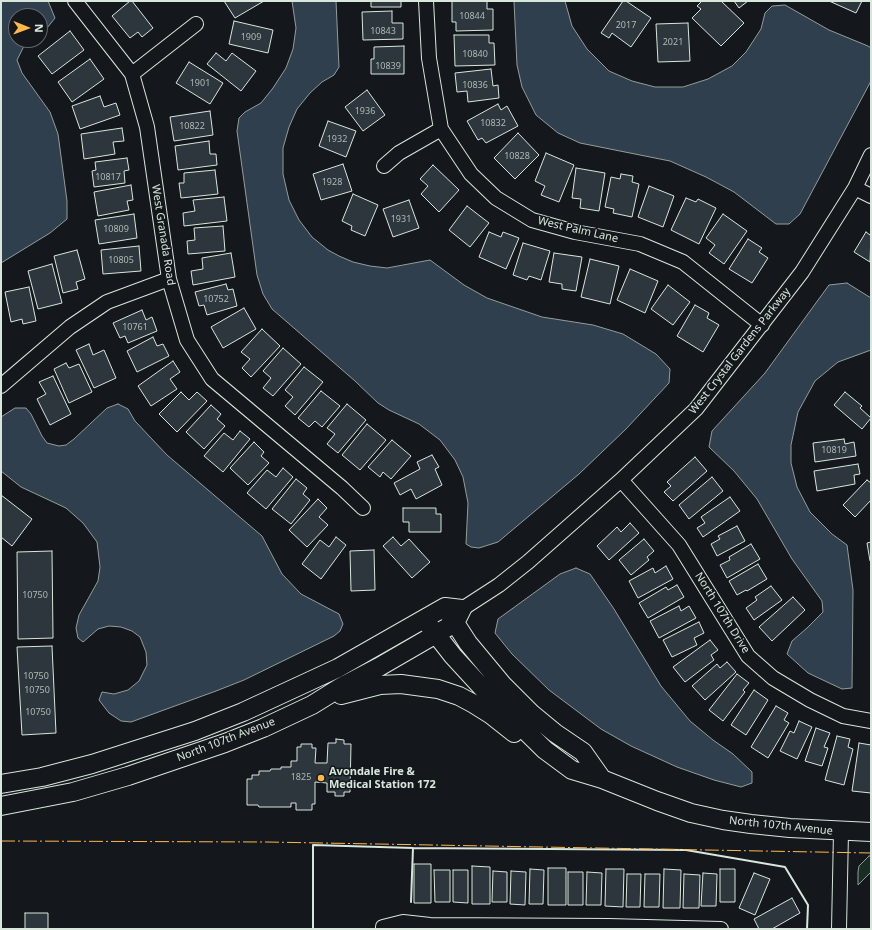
<!DOCTYPE html>
<style>
body{margin:0}
#map{position:relative;width:872px;height:930px;overflow:hidden;background:#14181c;font-family:"Noto Sans",sans-serif}
canvas{display:block}
.frame{position:absolute;inset:0;border:2px solid #d8e6dc;pointer-events:none}
.north{position:absolute;left:8px;top:8px;width:40px;height:40px;box-sizing:border-box;background:#14181c;border:1px solid #626a69;border-radius:50%;rotate:91deg;font-size:11px;font-weight:700;line-height:16px;text-align:center;color:#d8e6dc}
.north::after{content:'';display:block;margin:auto;width:14px;height:18px;background:#ffb74d;clip-path:polygon(50% 0,100% 100%,50% 72%,0 100%)}
</style>
<div id="map">
<canvas width="872" height="930"></canvas>
<div class="frame"></div>
<div class="north">N</div>
</div>
<script>
const context = document.querySelector('canvas').getContext('2d');
context.lineJoin = 'round';
function fill(path, color) { context.fillStyle = color; context.fill(path, 'evenodd'); }
const shape = rows => new Path2D(rows.map(r => 'M' + r).join(''));
function strokePath(path, color, width, dash) { context.strokeStyle = color; context.lineWidth = width; context.lineCap = dash ? 'butt' : 'round'; context.setLineDash(dash || []); context.stroke(path); }
function write(font, color, halo, rows, align = 'center') {
  context.font = font + ' "Noto Sans",sans-serif'; context.lineWidth = 3; context.setLineDash([]); context.textBaseline = 'middle'; context.strokeStyle = halo; context.fillStyle = color; for (const [text, x, y, turn = 0] of rows) {
    context.save(); context.translate(x, y); context.rotate((+turn || 0) * Math.PI / 180); context.textAlign = isNaN(turn) ? turn : align; if (halo) context.strokeText(text, 0, 0); context.fillText(text, 0, 0); context.restore();
  }
}
const green = shape([
 [869,856,871,856,871,872,858,885,858,872,859,866,869,856]
]);
fill(green, '#1a2d24');
strokePath(green, '#939e99', 1);
const water = shape([
 [1,1,48,1,55,18,47,28,40,34,40,16,16,16,16,40,32,40,24,46,17,60,22,73,50,112,58,134,67,201,67,219,50,233,1,263,1,1],
 [292,1,336,1,339,67,334,75,322,82,310,93,297,109,289,127,283,148,283,174,289,200,299,220,312,237,328,250,339,256,353,262,370,266,387,268,430,260,464,285,487,298,542,317,593,325,623,334,656,354,670,369,669,383,626,429,579,474,498,542,479,548,471,547,466,544,468,503,463,477,455,460,440,440,419,424,389,410,378,403,355,381,272,309,263,294,257,275,237,131,239,118,245,112,261,103,273,88,286,68,293,49,296,28,292,1],
 [514,1,565,1,572,26,587,49,609,71,632,81,655,87,683,87,708,79,732,66,746,52,761,29,765,13,772,6,785,5,829,30,868,46,871,48,871,81,800,214,789,224,776,224,734,192,706,177,670,161,580,143,558,133,536,115,522,87,517,65,514,1],
 [847,283,871,298,871,350,838,362,815,381,798,412,791,445,791,463,797,487,810,512,832,534,847,545,853,590,852,688,842,689,808,673,787,654,792,641,807,628,823,612,822,601,792,559,757,499,734,471,709,447,712,431,765,373,829,285,847,283],
 [118,404,128,409,135,421,167,455,262,536,282,574,301,594,339,614,343,624,340,631,334,636,244,680,216,691,131,722,121,721,109,713,99,700,102,692,114,694,128,690,139,681,147,665,146,652,140,637,132,631,121,627,109,626,98,629,83,642,78,638,76,628,79,615,98,581,100,567,97,542,83,523,66,508,21,487,1,471,1,417,15,408,26,408,31,414,42,436,47,443,59,446,66,445,74,439,107,408,118,404],
 [576,568,590,574,614,609,661,686,690,721,713,740,733,754,752,772,752,783,741,787,714,780,677,767,631,746,601,729,549,690,512,654,495,633,498,619,560,574,576,568]
]);
fill(water, '#2f3f4d');
strokePath(water, '#939e99', 1);
const building = shape([
 [130,1,132,1,153,28,142,37,138,32,130,38,112,16,130,1],
 [224,1,264,1,235,18,224,1],
 [371,1,401,1,401,7,371,7,371,1],
 [452,1,487,1,487,9,493,9,493,30,456,31,456,22,452,22,452,1],
 [623,1,626,1,651,18,631,47,612,33,609,38,601,33,623,1],
 [702,1,721,1,744,23,721,46,692,18,701,9,697,6,702,1],
 [734,1,748,1,739,8,734,1],
 [829,1,862,1,856,13,829,1],
 [392,11,392,23,403,23,403,39,363,40,362,12,392,11],
 [234,21,273,30,268,53,229,44,234,21],
 [688,23,690,61,658,62,656,24,688,23],
 [70,31,84,50,52,74,38,56,70,31],
 [454,35,489,35,489,43,494,43,495,65,455,66,454,35],
 [404,46,404,74,371,74,371,59,374,59,374,47,404,46],
 [216,53,226,61,232,53,256,71,241,91,207,64,216,53],
 [90,59,104,79,72,102,58,82,90,59],
 [189,62,223,83,210,104,176,83,189,62],
 [491,69,493,86,498,85,499,98,468,102,467,91,457,92,455,73,491,69],
 [367,90,385,115,363,131,345,107,367,90],
 [100,96,104,107,116,103,120,115,80,129,72,106,100,96],
 [498,104,501,110,507,106,518,126,486,143,482,138,478,140,467,121,498,104],
 [210,111,213,135,174,141,170,117,210,111],
 [328,121,356,131,346,157,319,146,328,121],
 [122,128,124,141,113,142,115,154,84,159,81,134,122,128],
 [518,133,539,155,515,179,494,158,518,133],
 [209,141,210,154,216,154,217,165,178,170,175,146,209,141],
 [546,153,574,165,559,202,541,195,545,186,535,181,546,153],
 [127,158,129,170,124,171,125,183,94,187,92,171,96,170,95,162,127,158],
 [343,164,352,191,321,200,313,174,343,164],
 [433,165,459,190,439,212,421,194,428,186,420,179,433,165],
 [576,168,605,173,599,211,580,208,581,199,572,198,576,168],
 [215,170,218,194,181,198,179,183,184,183,184,173,215,170],
 [621,174,633,176,632,182,639,184,632,217,613,213,614,209,605,207,611,177,620,179,621,174],
 [131,185,133,200,127,201,129,210,98,216,94,192,131,185],
 [649,186,674,196,663,227,638,217,649,186],
 [353,194,378,205,365,236,351,230,352,226,342,221,353,194],
 [224,197,227,221,184,226,183,213,195,211,193,200,224,197],
 [686,198,696,202,698,199,716,208,699,244,671,230,686,198],
 [409,200,419,228,393,237,383,209,409,200],
 [467,206,489,223,470,247,449,230,467,206],
 [134,214,137,238,99,244,95,220,134,214],
 [723,214,747,231,724,264,709,253,715,245,706,238,723,214],
 [223,226,225,251,188,254,187,241,195,240,194,228,223,226],
 [489,232,501,237,503,232,519,238,506,269,479,257,489,232],
 [866,232,870,235,871,233,870,262,854,252,866,232],
 [748,239,762,248,759,252,768,258,752,283,729,269,748,239],
 [523,243,550,251,541,280,529,276,527,280,513,275,523,243],
 [139,246,141,271,103,274,101,250,139,246],
 [77,250,85,279,76,282,78,289,63,293,54,256,77,250],
 [231,253,235,277,193,285,191,271,203,269,202,258,231,253],
 [554,253,582,257,576,291,562,289,562,284,549,282,554,253],
 [590,259,619,266,610,304,581,297,590,259],
 [52,264,62,303,38,309,28,271,52,264],
 [630,269,658,281,645,313,617,300,630,269],
 [226,284,228,290,233,289,237,306,207,315,204,305,199,306,195,292,226,284],
 [668,285,690,302,673,325,651,309,668,285],
 [29,287,36,321,23,324,22,319,11,322,5,292,29,287],
 [695,305,709,313,707,318,719,325,703,352,677,336,695,305],
 [244,308,256,329,223,348,211,327,244,308],
 [142,310,146,320,152,317,157,331,128,343,125,336,120,338,113,323,142,310],
 [262,329,280,346,251,377,242,368,250,359,241,352,262,329],
 [153,337,157,346,163,344,169,356,137,372,127,351,153,337],
 [89,344,93,355,104,350,116,378,94,388,76,350,89,344],
 [283,348,301,364,273,396,263,388,271,378,263,371,283,348],
 [173,361,180,372,170,379,177,389,151,406,138,386,173,361],
 [66,363,69,368,79,364,92,392,69,403,54,369,66,363],
 [304,367,323,382,295,415,285,406,293,397,285,390,304,367],
 [53,376,71,414,50,425,37,399,46,394,39,382,53,376],
 [321,391,340,406,322,427,315,421,309,427,298,418,321,391],
 [181,392,189,400,197,392,207,401,177,432,159,414,181,392],
 [845,392,862,406,860,408,871,418,862,429,834,405,845,392],
 [347,404,366,420,338,453,327,444,335,434,327,428,347,404],
 [211,405,221,414,217,419,225,426,204,449,186,432,211,405],
 [367,424,386,440,360,470,342,455,367,424],
 [240,431,250,439,223,472,204,456,224,433,233,440,240,431],
 [844,439,845,444,854,442,856,456,815,462,813,443,844,439],
 [392,440,411,456,391,479,383,472,380,477,368,467,392,440],
 [254,442,264,452,261,456,269,463,248,485,230,468,254,442],
 [432,455,439,467,435,469,442,485,416,499,411,489,400,495,394,483,420,469,417,462,432,455],
 [695,457,707,471,673,501,664,492,671,486,667,482,695,457],
 [858,464,860,474,854,475,855,484,817,491,814,471,858,464],
 [283,468,293,477,266,509,247,493,267,470,276,477,283,468],
 [712,477,723,491,689,519,679,505,712,477],
 [296,479,307,488,303,494,310,500,291,524,272,509,296,479],
 [867,480,871,483,871,500,855,517,843,505,867,480],
 [1,495,32,519,12,546,1,537,1,495],
 [730,497,740,511,703,537,697,528,705,523,701,517,730,497],
 [318,499,327,508,319,517,328,525,307,547,289,530,318,499],
 [403,508,436,508,436,514,441,514,441,532,409,532,409,522,403,522,403,508],
 [630,523,639,533,609,560,597,546,617,527,621,532,630,523],
 [737,526,745,541,717,556,711,544,720,539,718,536,737,526],
 [336,537,346,545,321,579,302,564,320,540,329,547,336,537],
 [393,537,401,546,409,539,430,562,412,578,383,546,393,537],
 [644,539,654,551,647,557,649,560,631,575,619,560,644,539],
 [871,542,871,561,870,561,867,543,871,542],
 [751,544,760,559,727,578,720,565,730,560,729,557,751,544],
 [374,550,375,590,351,591,350,551,374,550],
 [52,551,53,638,18,639,17,552,52,551],
 [758,564,767,579,747,591,746,590,737,595,729,581,758,564],
 [666,566,673,579,638,598,629,581,653,568,655,573,666,566],
 [677,585,684,597,648,618,639,603,666,587,668,590,677,585],
 [771,586,782,600,754,620,746,608,757,600,755,597,771,586],
 [793,597,805,610,772,641,759,627,793,597],
 [679,606,681,611,689,606,696,618,659,638,650,621,679,606],
 [699,622,704,633,694,638,697,645,672,657,663,640,699,622],
 [710,640,718,650,711,655,714,660,685,682,673,667,710,640],
 [52,646,56,733,22,735,17,647,52,646],
 [727,662,736,672,705,700,692,686,717,664,720,668,727,662],
 [737,674,749,683,743,690,745,692,723,721,709,710,737,674],
 [754,690,768,700,746,735,731,725,754,690],
 [776,706,788,713,784,720,789,723,768,758,751,747,776,706],
 [799,721,812,727,797,759,780,751,790,731,794,733,799,721],
 [816,728,830,733,824,747,828,748,822,766,805,761,816,728],
 [837,736,850,739,848,747,853,749,844,785,825,780,837,736],
 [336,739,344,740,344,744,351,744,350,792,344,792,344,796,335,796,335,792,327,792,327,783,315,782,315,804,312,804,312,810,296,810,296,803,291,803,291,807,259,807,258,805,247,805,247,779,252,779,252,775,259,775,259,771,270,771,271,769,281,769,281,767,291,767,291,761,297,761,297,747,301,747,301,744,312,744,312,748,316,748,315,763,327,763,328,743,336,743,336,739],
 [859,743,871,745,871,793,852,791,859,743],
 [414,864,431,864,431,903,414,903,414,864],
 [472,866,490,867,490,904,472,904,472,866],
 [548,868,566,868,566,905,548,905,548,868],
 [530,869,544,870,543,904,529,904,530,869],
 [606,869,624,869,623,907,605,906,606,869],
 [664,869,681,870,680,908,663,908,664,869],
 [720,869,735,869,735,902,720,902,720,869],
 [434,870,450,870,450,902,435,902,434,870],
 [453,870,468,870,468,903,453,902,453,870],
 [493,871,507,872,507,902,492,902,493,871],
 [511,871,526,872,525,905,510,904,511,871],
 [568,872,583,872,583,905,568,905,568,872],
 [587,872,602,873,601,905,586,905,587,872],
 [703,873,717,874,716,906,701,906,703,873],
 [754,873,770,879,755,915,739,908,754,873],
 [627,874,641,874,640,907,626,907,627,874],
 [645,874,660,874,659,907,644,907,645,874],
 [684,874,700,875,699,908,683,908,684,874],
 [792,898,800,913,772,929,759,929,754,919,792,898],
 [25,913,48,913,48,929,25,929,25,913]
]);
fill(building, '#2c363c');
strokePath(building, '#d8e6dc', 1);
const minor = shape([
 [75,1,132,74,147,127,169,279,187,340,212,379,342,488,363,508],
 [426,1,429,58,441,129,471,174,496,198,532,220,575,232,640,244,683,262,762,325],
 [132,74,196,24],
 [384,166,399,153,441,129],
 [855,188,871,196],
 [1,386,70,327,107,302,169,279],
 [621,480,679,545,748,656,773,678,810,700,843,716,871,721],
 [462,609,499,585,528,562,621,480,696,409,802,272,855,188,871,155],
 [383,929,383,927,403,922,430,925,609,926,721,929],
 [839,929,841,832]
]);
const major = shape([
 [448,612,468,643,502,684,532,714,555,733,583,752,602,779],
 [428,624,453,656,487,693,545,750,572,770,602,779,657,801,691,813,723,820,751,824,790,828,871,832],
 [341,695,380,685,401,684,438,689,459,696,474,704,490,714,514,733],
 [1,784,42,777,92,764,195,731,243,712,338,668,445,607,462,609,455,623,379,667,341,687,312,705,263,728,225,743,128,776,73,792,1,806]
]);
strokePath(minor, '#d8e6dc', 16);
strokePath(major, '#d8e6dc', 20);
strokePath(minor, '#14181c', 14);
strokePath(major, '#14181c', 18);
strokePath(shape([
 [413,848,686,850,785,867,808,905,807,929],
 [313,929,313,845,413,848,411,902]
]), '#d8e6dc', 2);
strokePath(shape([
 [1,841,267,842,871,853]
]), '#ffb74d', 1, [14, 3, 2, 3]);
for (const [x, y, r, color] of [
 [321,778,4,"#ffb74d"]
]) { const dot = new Path2D(); dot.arc(x, y, r, 0, 2 * Math.PI); context.fillStyle = color; context.fill(dot); strokePath(dot, '#14181c', 1.5); }
write('9px', '#adbab4', null, [
 ["10844",472,16],
 ["2017",626,25],
 ["10843",383,31],
 ["1909",251,37],
 ["2021",673,42],
 ["10840",475,54],
 ["10839",388,66],
 ["1901",200,83],
 ["10836",475,85],
 ["1936",365,111],
 ["10832",493,123],
 ["10822",192,126],
 ["1932",337,139],
 ["10828",517,156],
 ["10817",108,177],
 ["1928",332,182],
 ["1931",401,219],
 ["10809",116,229],
 ["10805",121,260],
 ["10752",216,299],
 ["10761",135,327],
 ["10819",834,450],
 ["10750",35,595],
 ["10750",36,676],
 ["10750",37,690],
 ["10750",38,712],
 ["1825",301,777]
]);
write('11px', '#d8e6dc', '#14181c', [
 ["West Palm Lane",578,230,13],
 ["West Granada Road",163,235,81],
 ["West Crystal Gardens Parkway",740,351,-52],
 ["North 107th Drive",722,613,58],
 ["North 107th Avenue",226,740,-21],
 ["North 107th Avenue",781,826,6]
]);
write('bold 11px', '#d8e6dc', '#14181c', [
 ["Avondale Fire &",329,772],
 ["Medical Station 172",329,785]
], 'left');
</script>
